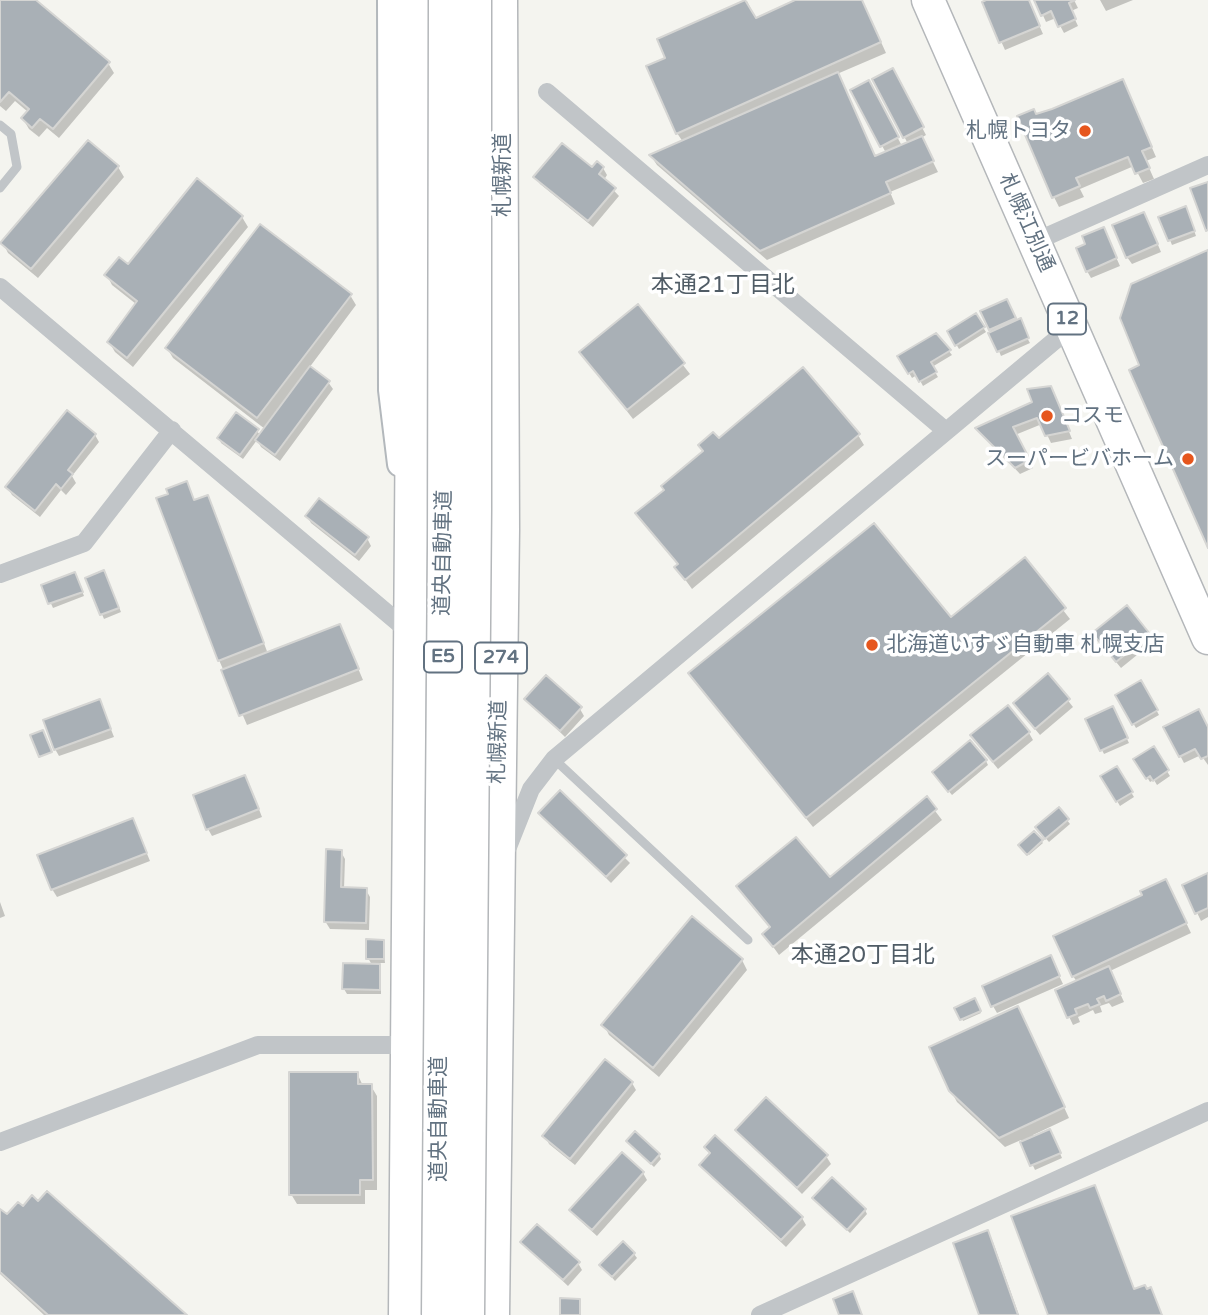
<!DOCTYPE html>
<meta charset="utf-8">
<style>
body{margin:0}
canvas{display:block;background:#f4f4ef}
</style>
<canvas width="1208" height="1315"></canvas>
<script>
const context = document.querySelector('canvas').getContext('2d');
context.lineJoin = 'round';
function fill(path, color) { context.fillStyle = color; context.fill(path, 'evenodd'); }
const shape = rows => new Path2D(rows.map(r => 'M' + r).join(''));
function strokePath(path, color, width, dash) { context.strokeStyle = color; context.lineWidth = width; context.lineCap = dash ? 'butt' : 'round'; context.setLineDash(dash || []); context.stroke(path); }
function write(font, color, halo, rows, align = 'center') {
  context.font = font + ' "Varela Round","Noto Sans JP",sans-serif'; context.lineWidth = 7; context.setLineDash([]); context.textBaseline = 'middle'; context.strokeStyle = halo; context.fillStyle = color; for (const [text, x, y, turn = 0] of rows) {
    context.save(); context.translate(x, y); context.rotate((+turn || 0) * Math.PI / 180); context.textAlign = isNaN(turn) ? turn : align; if (halo) context.strokeText(text, 0, 0); context.fillText(text, 0, 0); context.restore();
  }
}
fill(shape([
 [0,0,34,0,108,63,114,73,59,138,47,128,39,137,29,129,23,119,28,112,15,101,6,111,0,106],
 [800,0,862,0,886,53,837,74,876,158,886,153,852,91,868,82,902,146,908,144,875,79,892,71,926,135,921,138,938,172,890,192,895,204,767,260,657,165,651,156,683,142,677,133,667,59,659,40,747,1,756,19],
 [990,0,1028,0,1043,34,1005,50,984,3],
 [1036,0,1074,0,1078,8,1071,11,1078,26,1064,33,1056,18,1046,22],
 [1100,0,1133,0,1106,11],
 [1123,81,1156,157,1146,161,1154,179,1143,183,1134,166,1080,189,1084,197,1059,207,1054,197,1036,116],
 [118,167,124,177,38,278,8,253,3,243],
 [603,168,607,175,604,180,619,196,593,227,540,184,536,177],
 [1188,213,1196,236,1172,245,1161,218],
 [242,217,248,227,133,367,115,352,109,342,136,304,112,285,107,275],
 [1148,221,1161,252,1132,264,1127,257],
 [1107,237,1120,266,1091,278,1087,271],
 [350,295,356,305,309,368,328,382,333,389,280,461,261,447,257,440,243,459,221,443,219,438,236,414,261,435,265,429,173,358,167,348],
 [1009,306,1030,343,1001,356,983,312],
 [637,307,690,374,633,419,581,352],
 [975,315,986,332,959,349,949,332],
 [936,335,952,355,932,367,938,377,923,386,917,375,912,378,900,357],
 [1054,395,1072,439,1051,443,1042,424,1015,435,1033,468,1020,474,978,429],
 [95,435,99,442,72,476,76,483,66,495,61,490,40,517,12,495,7,487],
 [858,435,864,445,692,589,676,567,679,566,638,514,718,441],
 [186,483,195,502,208,497,213,507,268,654,340,626,363,680,247,725,219,660,170,495],
 [307,516,367,538,371,546,359,561,311,523],
 [1024,560,1070,619,813,827,696,683,950,620],
 [106,576,121,612,104,619,87,579],
 [77,578,84,596,53,608,43,586],
 [1149,635,1153,642,1121,668,1099,641],
 [1048,675,1073,707,1040,735,1019,710],
 [1141,682,1159,715,1136,728,1117,696],
 [526,699,580,709,584,716,565,737],
 [1112,708,1129,743,1104,754,1087,720],
 [103,709,114,737,59,756,55,749],
 [1166,728,1208,729,1208,765,1201,755,1184,763],
 [1029,733,1033,740,998,769,977,743],
 [1153,749,1170,776,1157,785,1154,780,1150,782,1136,759],
 [986,761,988,765,952,795,937,777],
 [1116,768,1134,797,1120,806,1103,777],
 [249,784,262,817,212,836,208,829],
 [560,793,630,863,611,883,541,813],
 [926,799,942,820,779,955,764,934,771,928,739,887,830,880],
 [1067,820,1070,824,1049,842,1040,832],
 [136,827,150,861,57,897,52,889],
 [1034,833,1043,843,1029,855,1020,845],
 [341,852,345,859,344,889,366,890,370,897,369,930,330,929,325,921],
 [1208,875,1208,917,1201,921,1184,885],
 [1171,891,1191,933,1110,971,1124,1002,1112,1007,1109,1003,1100,1006,1102,1012,1095,1014,1093,1010,1078,1017,1080,1022,1073,1025,1057,991,1077,982,1073,976],
 [0,902,5,916,0,918],
 [383,941,385,963,377,963,381,970,381,994,347,994,344,989,372,965,368,958],
 [742,960,747,970,659,1077,609,1035,604,1025],
 [1054,965,1063,984,997,1013,993,1006],
 [974,1000,981,1013,963,1021,957,1008],
 [1023,1018,1069,1118,1033,1135,1034,1138,1052,1135,1062,1158,1035,1170,1021,1140,1005,1147,957,1102,951,1091],
 [357,1073,363,1086,371,1086,377,1096,377,1190,365,1190,365,1204,297,1204,291,1194],
 [632,1083,636,1090,575,1165,549,1144,545,1136],
 [738,1130,826,1156,831,1164,802,1194],
 [628,1142,659,1155,661,1159,654,1167],
 [706,1147,802,1218,806,1225,786,1247,706,1172,702,1165,711,1155],
 [643,1173,647,1180,597,1236,576,1217,572,1210],
 [1095,1187,1135,1290,1151,1289,1162,1315,1050,1315],
 [814,1198,865,1210,867,1214,850,1233],
 [0,1212,185,1315,44,1315,0,1274],
 [987,1232,993,1242,1019,1315,981,1315],
 [522,1243,578,1263,582,1270,568,1286],
 [634,1254,637,1258,615,1281,602,1266]
]), '#0003');
const building = shape([
 [0,0,36,0,110,62,53,129,40,119,32,128,21,118,29,109,9,92,0,102,0,0],
 [745,0,756,18,795,0,862,0,881,42,676,134,646,66,665,58,657,39,745,0],
 [986,0,1029,0,1040,26,999,43,982,2,986,0],
 [1034,0,1075,0,1069,3,1076,19,1058,27,1051,11,1041,16,1034,0],
 [893,68,924,127,903,138,872,79,893,68],
 [838,72,875,156,922,136,934,161,886,182,891,193,760,251,649,155,838,72],
 [1123,79,1152,147,1142,151,1150,168,1135,174,1128,157,1076,178,1080,186,1052,198,1017,116,1034,109,1036,114,1052,109,1123,79],
 [869,80,899,137,880,147,850,90,869,80],
 [88,140,119,166,31,269,0,243,88,140],
 [562,143,592,167,597,161,604,167,599,174,616,188,588,221,533,177,562,143],
 [197,178,243,216,127,358,107,342,137,301,104,275,119,257,128,264,197,178],
 [1208,182,1208,230,1206,231,1190,188,1208,182],
 [1186,206,1195,231,1168,241,1158,217,1186,206],
 [1144,212,1158,244,1126,258,1112,225,1144,212],
 [260,224,352,294,257,418,165,348,260,224],
 [1104,227,1117,258,1086,272,1076,248,1085,244,1082,236,1104,227],
 [1208,250,1208,548,1129,370,1139,365,1120,318,1131,284,1208,250],
 [1007,299,1016,318,989,330,980,311,1007,299],
 [638,304,685,363,627,410,579,352,638,304],
 [976,313,985,327,955,346,947,331,976,313],
 [1021,318,1029,338,997,352,988,333,1021,318],
 [936,333,951,350,931,362,937,372,919,382,913,371,908,374,897,356,936,333],
 [310,366,330,381,275,455,255,440,310,366],
 [803,367,860,434,685,580,674,567,678,564,635,513,664,490,661,486,703,451,698,445,713,432,719,438,803,367],
 [1051,386,1070,431,1045,436,1037,418,1013,427,1030,460,1015,468,975,428,1032,402,1027,389,1051,386],
 [67,410,96,434,68,470,73,474,61,489,56,484,35,511,5,487,67,410],
 [236,412,259,429,240,455,217,438,236,412],
 [187,481,194,500,208,495,264,643,218,661,156,498,168,494,166,489,187,481],
 [319,498,369,537,355,555,305,516,319,498],
 [874,523,951,617,1025,557,1066,608,806,818,688,673,874,523],
 [104,570,119,608,100,615,85,578,104,570],
 [75,572,83,592,48,604,41,585,75,572],
 [1127,605,1150,634,1116,662,1092,633,1127,605],
 [340,624,359,669,239,716,221,670,340,624],
 [1048,673,1070,699,1035,729,1013,703,1048,673],
 [546,675,582,707,560,731,524,699,546,675],
 [1141,680,1158,710,1132,725,1115,695,1141,680],
 [100,699,111,729,54,750,43,720,100,699],
 [1008,705,1030,732,993,762,970,735,1008,705],
 [1113,706,1128,738,1100,751,1085,719,1113,706],
 [1199,709,1208,727,1208,756,1201,759,1195,749,1179,757,1163,727,1199,709],
 [43,730,52,752,39,757,30,735,43,730],
 [970,740,987,760,948,792,932,772,970,740],
 [1154,746,1169,770,1153,781,1150,776,1146,779,1133,759,1154,746],
 [1117,766,1133,792,1116,802,1100,776,1117,766],
 [245,775,259,809,206,830,193,795,245,775],
 [560,790,627,855,606,877,538,813,560,790],
 [927,796,937,809,773,947,762,934,770,927,736,886,796,837,830,877,927,796],
 [1059,807,1069,819,1045,839,1035,827,1059,807],
 [133,818,147,853,51,890,37,855,133,818],
 [1034,831,1043,840,1027,855,1018,845,1034,831],
 [326,849,342,850,341,887,367,888,366,923,324,922,326,849],
 [1208,873,1208,908,1195,914,1182,885,1208,873],
 [1166,879,1187,923,1072,977,1053,936,1142,895,1140,891,1166,879],
 [692,916,743,959,653,1068,601,1025,692,916],
 [366,939,384,940,384,959,366,959,366,939],
 [1051,955,1060,976,991,1007,982,986,1051,955],
 [343,963,380,964,380,990,342,989,343,963],
 [1109,966,1121,994,1106,1001,1104,996,1097,999,1100,1004,1090,1008,1088,1004,1075,1009,1077,1014,1067,1018,1055,990,1109,966],
 [975,998,981,1011,960,1020,954,1008,975,998],
 [1018,1006,1065,1107,999,1138,949,1091,929,1047,1018,1006],
 [605,1059,633,1082,570,1159,542,1136,605,1059],
 [289,1072,358,1072,358,1084,372,1084,373,1180,360,1180,360,1195,289,1195,289,1072],
 [766,1097,828,1155,797,1188,735,1130,766,1097],
 [1050,1129,1061,1153,1030,1166,1020,1142,1050,1129],
 [635,1131,660,1154,651,1164,626,1141,635,1131],
 [715,1135,803,1217,781,1240,699,1165,710,1153,704,1147,715,1135],
 [622,1152,644,1172,592,1230,569,1210,622,1152],
 [832,1177,866,1209,847,1230,812,1198,832,1177],
 [1095,1185,1134,1289,1145,1285,1147,1289,1151,1287,1162,1315,1048,1315,1011,1216,1095,1185],
 [47,1191,187,1315,48,1315,0,1272,0,1209,7,1214,18,1202,23,1206,32,1195,38,1201,47,1191],
 [537,1224,580,1262,563,1280,520,1242,537,1224],
 [988,1230,1018,1315,979,1315,953,1243,988,1230],
 [623,1241,635,1253,612,1277,599,1265,623,1241],
 [853,1291,862,1315,839,1315,833,1299,853,1291],
 [560,1298,580,1299,580,1315,560,1315,560,1298]
]);
fill(building, '#a9b0b6');
strokePath(building, '#d5d5d3', 2);
const secondary = shape([
 [390,0,391,390,400,464]
]);
const highway = shape([
 [928,0,1208,638],
 [405,1315,415,0],
 [493,1315,503,529,501,0]
]);
strokePath(secondary, '#b3b8bc', 28);
strokePath(highway, '#b4b7ba', 35);
strokePath(shape([
 [0,125,11,134,17,167,0,188],
 [554,759,748,940]
]), '#c1c5c8', 9);
strokePath(shape([
 [547,92,946,431],
 [1034,242,1208,165],
 [0,287,413,635],
 [0,574,84,543,172,430],
 [508,847,531,789,554,759,1071,327],
 [0,1142,258,1045,448,1045],
 [760,1315,1208,1111]
]), '#c1c5c8', 18);
strokePath(secondary, '#fff', 24);
strokePath(highway, '#fff', 32);
const highwayBridge = shape([
 [438,1315,444,546,445,0],
 [468,1315,475,509,475,0]
]);
strokePath(highwayBridge, '#b4b7ba', 35, []);
strokePath(highwayBridge, '#fff', 32);
for (const [x, y, r, color] of [
 [1085,131,7,"#e6561d"],
 [1047,416,7,"#e6561d"],
 [1188,459,7,"#e6561d"],
 [872,645,7,"#e6561d"]
]) { const dot = new Path2D(); dot.arc(x, y, r, 0, 2 * Math.PI); context.fillStyle = color; context.fill(dot); strokePath(dot, '#fff', 2.5); }
for (const [x, y, w] of [
 [1067,319,38],
 [443,657,38],
 [501,658,52]
]) { const box = new Path2D(); box.roundRect(x - w / 2, y - 15.5, w, 31, 5); context.fillStyle = '#fff'; context.fill(box); strokePath(box, '#627281', 2); }
write('bold 19px', '#627281', null, [
 ["12",1067,319],
 ["E5",443,657],
 ["274",501,658]
]);
write('21px', '#627281', '#fff', [
 ["札幌トヨタ",1071,131],
 ["コスモ",1061,416,"left"],
 ["スーパービバホーム",1174,459],
 ["北海道いすゞ自動車 札幌支店",886,645,"left"]
], 'right');
write('21px', '#627281', '#fff', [
 ["札幌新道",503,175,-90],
 ["札幌江別通",1026,223,66],
 ["道央自動車道",444,553,-89],
 ["札幌新道",499,742,-89],
 ["道央自動車道",439,1119,-90]
]);
write('23px', '#505c66', '#fff', [
 ["本通21丁目北",723,286],
 ["本通20丁目北",863,956]
]);
</script>
